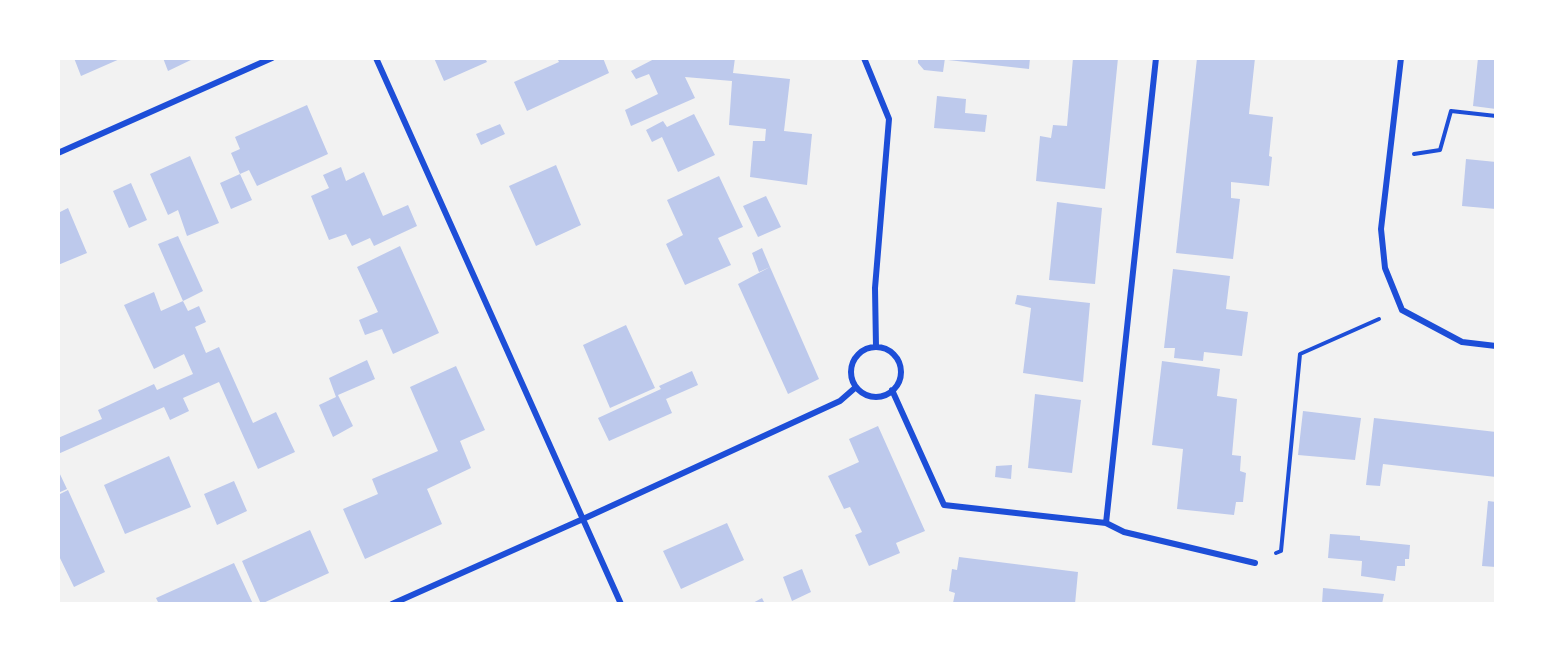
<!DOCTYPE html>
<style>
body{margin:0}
#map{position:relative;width:1554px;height:662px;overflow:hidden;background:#f2f2f2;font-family:"Zilla Slab",serif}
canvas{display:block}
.frame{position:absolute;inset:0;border:60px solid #fff;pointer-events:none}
</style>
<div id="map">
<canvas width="1554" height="662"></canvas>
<div class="frame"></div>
</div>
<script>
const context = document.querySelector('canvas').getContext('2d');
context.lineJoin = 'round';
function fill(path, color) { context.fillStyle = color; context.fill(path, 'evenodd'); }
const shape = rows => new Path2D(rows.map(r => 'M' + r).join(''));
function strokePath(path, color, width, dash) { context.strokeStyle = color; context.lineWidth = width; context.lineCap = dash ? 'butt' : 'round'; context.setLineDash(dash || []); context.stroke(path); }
fill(shape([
 [74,58,122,58,81,76],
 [163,58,195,58,168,71],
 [434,58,485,58,487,62,444,81],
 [557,58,603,58,609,73,527,111,514,82,559,62],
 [656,58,735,58,733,73,790,79,784,131,812,134,807,185,750,177,753,141,765,141,766,129,729,125,732,81,685,77,695,98,631,126,625,110,658,94,649,74,636,79,631,71],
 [918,58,945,58,943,72,924,70,918,63],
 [948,58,1030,58,1029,69,948,60],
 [1073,58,1118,58,1105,189,1036,181,1040,136,1051,138,1053,125,1067,126],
 [1197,58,1255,58,1249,114,1273,117,1269,156,1272,157,1269,186,1231,182,1231,198,1240,199,1233,259,1176,253],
 [1478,58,1496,58,1496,109,1473,106],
 [937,96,966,99,965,113,987,115,985,132,934,128],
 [307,105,328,154,257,186,249,170,240,174,231,153,240,149,235,137],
 [694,114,715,155,678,172,662,137,652,142,646,130,663,121,667,127],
 [500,124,505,134,481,145,476,134],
 [190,156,219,223,187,236,178,210,168,215,150,174],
 [1466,159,1496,162,1496,209,1462,206],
 [556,165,581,225,536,246,509,186],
 [341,167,346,181,364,172,383,216,408,205,417,226,374,246,370,238,352,246,346,234,329,240,311,196,329,188,323,175],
 [240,174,252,200,231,209,220,183],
 [719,176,743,227,718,238,731,265,685,285,666,244,683,235,667,200],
 [131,183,147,220,129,228,113,191],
 [766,196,781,227,758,237,743,206],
 [1057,202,1102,208,1095,284,1049,280],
 [68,208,87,253,58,265,58,213],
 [178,236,203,291,183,301,158,244],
 [400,246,439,333,393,354,382,329,365,335,359,320,378,312,357,267],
 [762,248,770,267,759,272,752,253],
 [770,267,819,379,788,394,738,284],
 [1173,269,1230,276,1226,309,1248,312,1242,356,1204,352,1203,361,1174,358,1175,348,1164,348],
 [154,292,161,311,183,301,188,311,199,306,206,322,195,327,206,353,219,347,253,423,276,412,295,452,258,469,219,382,183,398,189,411,170,420,164,407,58,454,58,438,102,419,98,410,154,384,157,390,193,374,184,354,154,369,124,305],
 [1017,295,1090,303,1083,382,1023,373,1031,308,1015,304],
 [626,325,655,388,610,408,583,345],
 [367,360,375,379,338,395,353,426,333,437,319,405,336,397,329,378],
 [1162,361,1220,369,1217,396,1237,399,1232,455,1241,456,1240,471,1246,473,1243,502,1236,502,1234,515,1177,509,1183,449,1152,445],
 [456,366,485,430,460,441,471,468,427,489,442,524,365,559,343,509,378,494,372,479,438,451,410,387],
 [692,371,698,385,666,399,672,413,609,441,598,418,661,389,659,386],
 [1035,394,1081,400,1072,473,1028,468],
 [1303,411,1361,418,1355,460,1298,455],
 [1374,418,1496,432,1496,477,1383,464,1380,486,1366,485],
 [878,426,925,531,896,543,900,553,869,566,855,535,862,532,850,507,844,509,828,476,859,462,849,439],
 [169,456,191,507,125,534,104,485],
 [1012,465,1011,479,995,477,996,466],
 [58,470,67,489,58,493],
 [234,481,247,511,217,525,204,494],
 [68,490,105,572,74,587,58,554,58,495],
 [1488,501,1496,502,1496,567,1482,566],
 [727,523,744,560,681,589,663,551],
 [310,530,329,573,261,604,242,561],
 [1330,534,1360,536,1360,540,1410,545,1409,559,1405,559,1405,566,1397,566,1395,581,1361,576,1362,561,1328,558],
 [959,557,1078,572,1075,604,953,603,955,593,949,591,952,569,957,570],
 [234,563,253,604,159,604,156,598],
 [802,569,811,592,792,601,783,577],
 [1323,588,1384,594,1382,604,1322,604],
 [762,598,765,604,751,604]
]), '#bdc9ec');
strokePath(shape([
 [1414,154,1440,150,1451,111,1496,116],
 [1276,553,1281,551,1300,354,1379,319]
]), '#1d4ed8', 4);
strokePath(shape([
 [376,58,621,604],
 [864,58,889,119,875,288,876,347],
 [1401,58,1381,229,1385,268,1402,310,1462,342,1496,346],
 [58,153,272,58],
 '851 372a25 25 0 1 1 50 0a25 25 0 1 1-50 0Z',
 [892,390,944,505,1106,523,1124,532,1255,563],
 [1106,523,1156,58],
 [392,604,583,519,840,401,856,387]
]), '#1d4ed8', 6);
</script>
